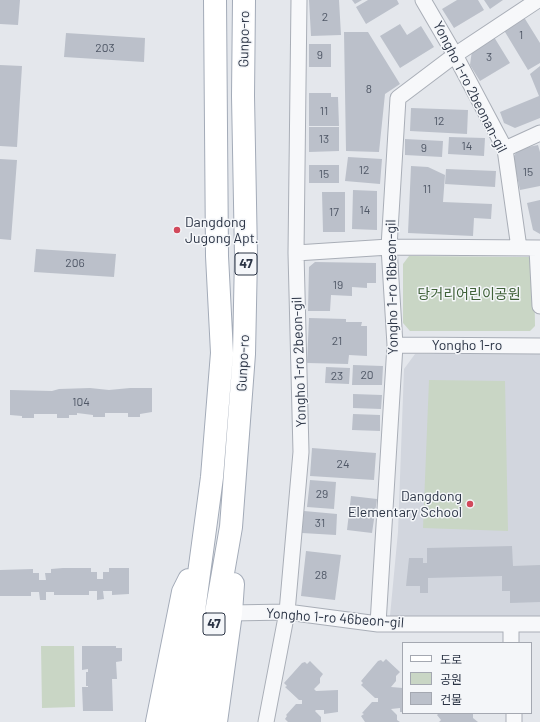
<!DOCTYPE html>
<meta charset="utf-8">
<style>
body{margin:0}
#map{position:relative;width:540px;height:722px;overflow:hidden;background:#e4e7ec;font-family:Barlow,"Noto Sans KR",sans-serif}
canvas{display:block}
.legend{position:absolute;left:402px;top:642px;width:130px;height:72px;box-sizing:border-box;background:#f4f6f9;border:1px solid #a4a8b1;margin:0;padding:5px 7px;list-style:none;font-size:12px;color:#2b3445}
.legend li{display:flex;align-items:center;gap:8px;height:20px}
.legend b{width:20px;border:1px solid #a4a8b1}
</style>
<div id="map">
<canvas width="540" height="722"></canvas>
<ul class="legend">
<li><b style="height:5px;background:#fff"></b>도로</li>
<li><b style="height:11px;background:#c9d6c5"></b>공원</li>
<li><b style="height:11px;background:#bbc0ca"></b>건물</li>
</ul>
</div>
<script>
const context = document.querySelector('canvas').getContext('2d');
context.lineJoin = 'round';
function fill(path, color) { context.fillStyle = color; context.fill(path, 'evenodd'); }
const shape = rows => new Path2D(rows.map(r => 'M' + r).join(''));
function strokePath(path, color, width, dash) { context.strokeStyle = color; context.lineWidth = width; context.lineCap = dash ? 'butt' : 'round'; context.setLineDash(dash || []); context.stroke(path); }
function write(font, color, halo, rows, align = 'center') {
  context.font = font + ' Barlow,"Noto Sans KR",sans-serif'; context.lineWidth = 3; context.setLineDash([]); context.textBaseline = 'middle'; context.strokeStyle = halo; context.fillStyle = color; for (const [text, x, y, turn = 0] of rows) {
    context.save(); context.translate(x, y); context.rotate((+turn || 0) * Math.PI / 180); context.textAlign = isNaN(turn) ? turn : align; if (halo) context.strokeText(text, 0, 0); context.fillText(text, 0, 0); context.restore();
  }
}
fill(shape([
 [540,353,540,616,519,618,390,616,398,532,404,369,415,354]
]), '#d2d6de');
fill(shape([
 [409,256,529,257,534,261,535,326,530,331,410,331,403,323,403,264],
 [429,380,505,381,508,531,423,528],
 [41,646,74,646,75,707,42,708]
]), '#c9d6c5');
fill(shape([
 [0,0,20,0,18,25,0,24],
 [309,0,339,0,341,35,311,36],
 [352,0,362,0,355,4],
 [368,0,397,0,399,4,366,24,356,7],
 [457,0,478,0,484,10,454,28,442,9],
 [484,0,503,0,490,9],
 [522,14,540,43,540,63,528,70,502,27],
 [400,24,407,35,421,26,434,47,400,68,380,36],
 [344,32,368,32,400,84,385,94,379,152,346,151],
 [66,33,145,38,144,62,64,57],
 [494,37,510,63,480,81,470,65,472,50],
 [309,44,331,44,331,67,309,67],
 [0,65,22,66,17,147,0,146],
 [540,66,540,118,515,128,504,123,500,112,539,96,530,74],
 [309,93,331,93,331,97,338,97,339,126,309,126],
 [411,108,468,110,467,134,410,131],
 [309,127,339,127,339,151,309,152],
 [449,137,485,138,484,156,448,154],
 [405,139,443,141,442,157,405,155],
 [538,145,540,152,540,186,520,190,513,158,518,149],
 [348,157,382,159,380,184,345,181],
 [0,159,17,160,11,240,0,239],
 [309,165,339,165,339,183,309,183],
 [411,166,428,167,445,175,443,202,492,204,491,219,474,218,473,236,408,233],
 [446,169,496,171,495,187,445,184],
 [353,190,377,191,377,230,352,229],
 [322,192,345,192,345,232,323,232],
 [540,200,540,234,533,230,527,203],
 [36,249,116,254,114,277,34,272],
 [315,262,376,263,376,283,367,283,367,288,352,287,352,296,331,295,330,311,308,311,309,267],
 [309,318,346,319,346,322,362,322,361,326,367,326,367,356,349,355,348,364,307,363],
 [353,365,383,366,382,385,352,385],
 [326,367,350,368,349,384,325,383],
 [90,388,109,390,130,388,152,388,152,412,140,414,140,417,128,417,128,413,105,413,105,417,93,417,93,415,77,413,77,415,69,415,69,418,57,418,57,414,34,414,34,418,22,418,22,416,10,415,10,390,52,391,59,389],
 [353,394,382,395,381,409,353,408],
 [353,414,380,415,380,431,352,430],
 [312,448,376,453,374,480,310,476],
 [310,480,336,482,334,509,307,507],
 [351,496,377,499,372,533,347,530],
 [304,511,337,514,336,535,302,533],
 [512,546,513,566,540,565,540,602,510,603,510,591,502,591,502,576,428,578,428,593,420,593,420,586,406,586,409,558,423,558,423,563,427,563,427,548],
 [306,551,341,555,335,600,301,596],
 [63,568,91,568,91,572,97,572,97,579,103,579,103,572,109,572,109,568,129,568,129,594,112,595,112,591,103,591,104,599,97,600,97,591,89,591,89,595,54,595,54,592,46,592,46,600,40,600,39,592,31,592,31,596,0,596,0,570,33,569,33,573,39,573,39,580,46,580,45,573,51,573,51,569],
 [82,646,116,646,116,648,122,648,122,661,116,662,117,679,112,679,113,711,83,711,82,687,88,687,88,686,86,686,86,672,88,672,88,669,82,670],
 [386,659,400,672,396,676,396,681,391,687,403,688,403,712,400,712,400,708,391,709,397,715,397,720,400,722,365,722,361,716,364,714,362,713,372,702,378,702,378,698,375,698,361,685,363,683,361,681,378,661,381,660,383,662],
 [310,661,323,674,320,678,320,683,314,689,316,691,338,690,338,712,324,714,324,710,316,710,315,711,321,717,321,722,288,722,285,719,287,716,286,715,296,704,302,704,302,700,299,700,285,687,287,686,284,683,302,663,305,662,307,664],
 [439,713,473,713,473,718,478,722,439,722,441,720,437,715]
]), '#bbc0ca');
const minor = shape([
 [423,0,455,55,505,149,519,248],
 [505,149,540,133],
 [537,249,540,306],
 [296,253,389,247,540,248],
 [395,345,540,346],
 [231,613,287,612,378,624,540,624],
 [378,624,395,345,389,247,398,98,455,55,538,0],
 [511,624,511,643],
 [514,713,514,722],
 [266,722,287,612,301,452,296,253,299,0]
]);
const primary = shape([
 [157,722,183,592,189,580],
 [179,722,212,477,222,353,217,256,215,0],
 [197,722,231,527,244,354,246,256,243,96,244,0],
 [216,722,231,613,233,584]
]);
strokePath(minor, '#a9aeb7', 17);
strokePath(primary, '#a3abb8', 24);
strokePath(minor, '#f7f8fa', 15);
strokePath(primary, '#fff', 22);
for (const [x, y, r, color] of [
 [177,230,4,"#d1495b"],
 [470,504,4,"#d1495b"]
]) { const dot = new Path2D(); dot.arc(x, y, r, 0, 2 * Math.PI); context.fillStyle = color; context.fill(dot); strokePath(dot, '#f4f6f9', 1.5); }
write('12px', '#4f5766', null, [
 ["2",325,17],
 ["1",521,35],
 ["203",105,48],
 ["9",320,55],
 ["3",489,57],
 ["8",369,89],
 ["11",324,111],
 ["12",439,121],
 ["13",324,139],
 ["14",467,146],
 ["9",424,148],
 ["12",364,170],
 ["15",528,172],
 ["15",324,174],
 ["11",427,189],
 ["14",365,210],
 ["17",334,212],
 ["206",75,263],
 ["19",338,285],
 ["21",337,341],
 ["20",367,375],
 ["23",337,376],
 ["104",81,402],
 ["24",343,464],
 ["29",322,494],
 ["31",320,523],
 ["28",321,575]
]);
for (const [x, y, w] of [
 [246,264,22],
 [214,624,22]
]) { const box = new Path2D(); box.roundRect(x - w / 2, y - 11, w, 22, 3); context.fillStyle = '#f4f6f9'; context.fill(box); strokePath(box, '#2b3445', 1); }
write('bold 13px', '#2b3445', null, [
 ["47",246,264],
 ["47",214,624]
]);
write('14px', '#2b3445', '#f4f6f9', [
 ["Gunpo-ro",244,39,-89],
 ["Yongho 1-ro 2beonan-gil",470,87,63],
 ["Yongho 1-ro 16beon-gil",392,287,-91],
 ["Yongho 1-ro",467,345],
 ["Yongho 1-ro 2beon-gil",299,362,-92],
 ["Gunpo-ro",243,363,-87],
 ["Yongho 1-ro 46beon-gil",335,618,4]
]);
write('14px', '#2b3445', '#f4f6f9', [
 ["Dangdong",185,222],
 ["Jugong Apt.",185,238],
 ["Dangdong",462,496,"right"],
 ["Elementary School",462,512,"right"]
], 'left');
write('14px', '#3f6138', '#f4f6f9', [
 ["당거리어린이공원",469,294]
]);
</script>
